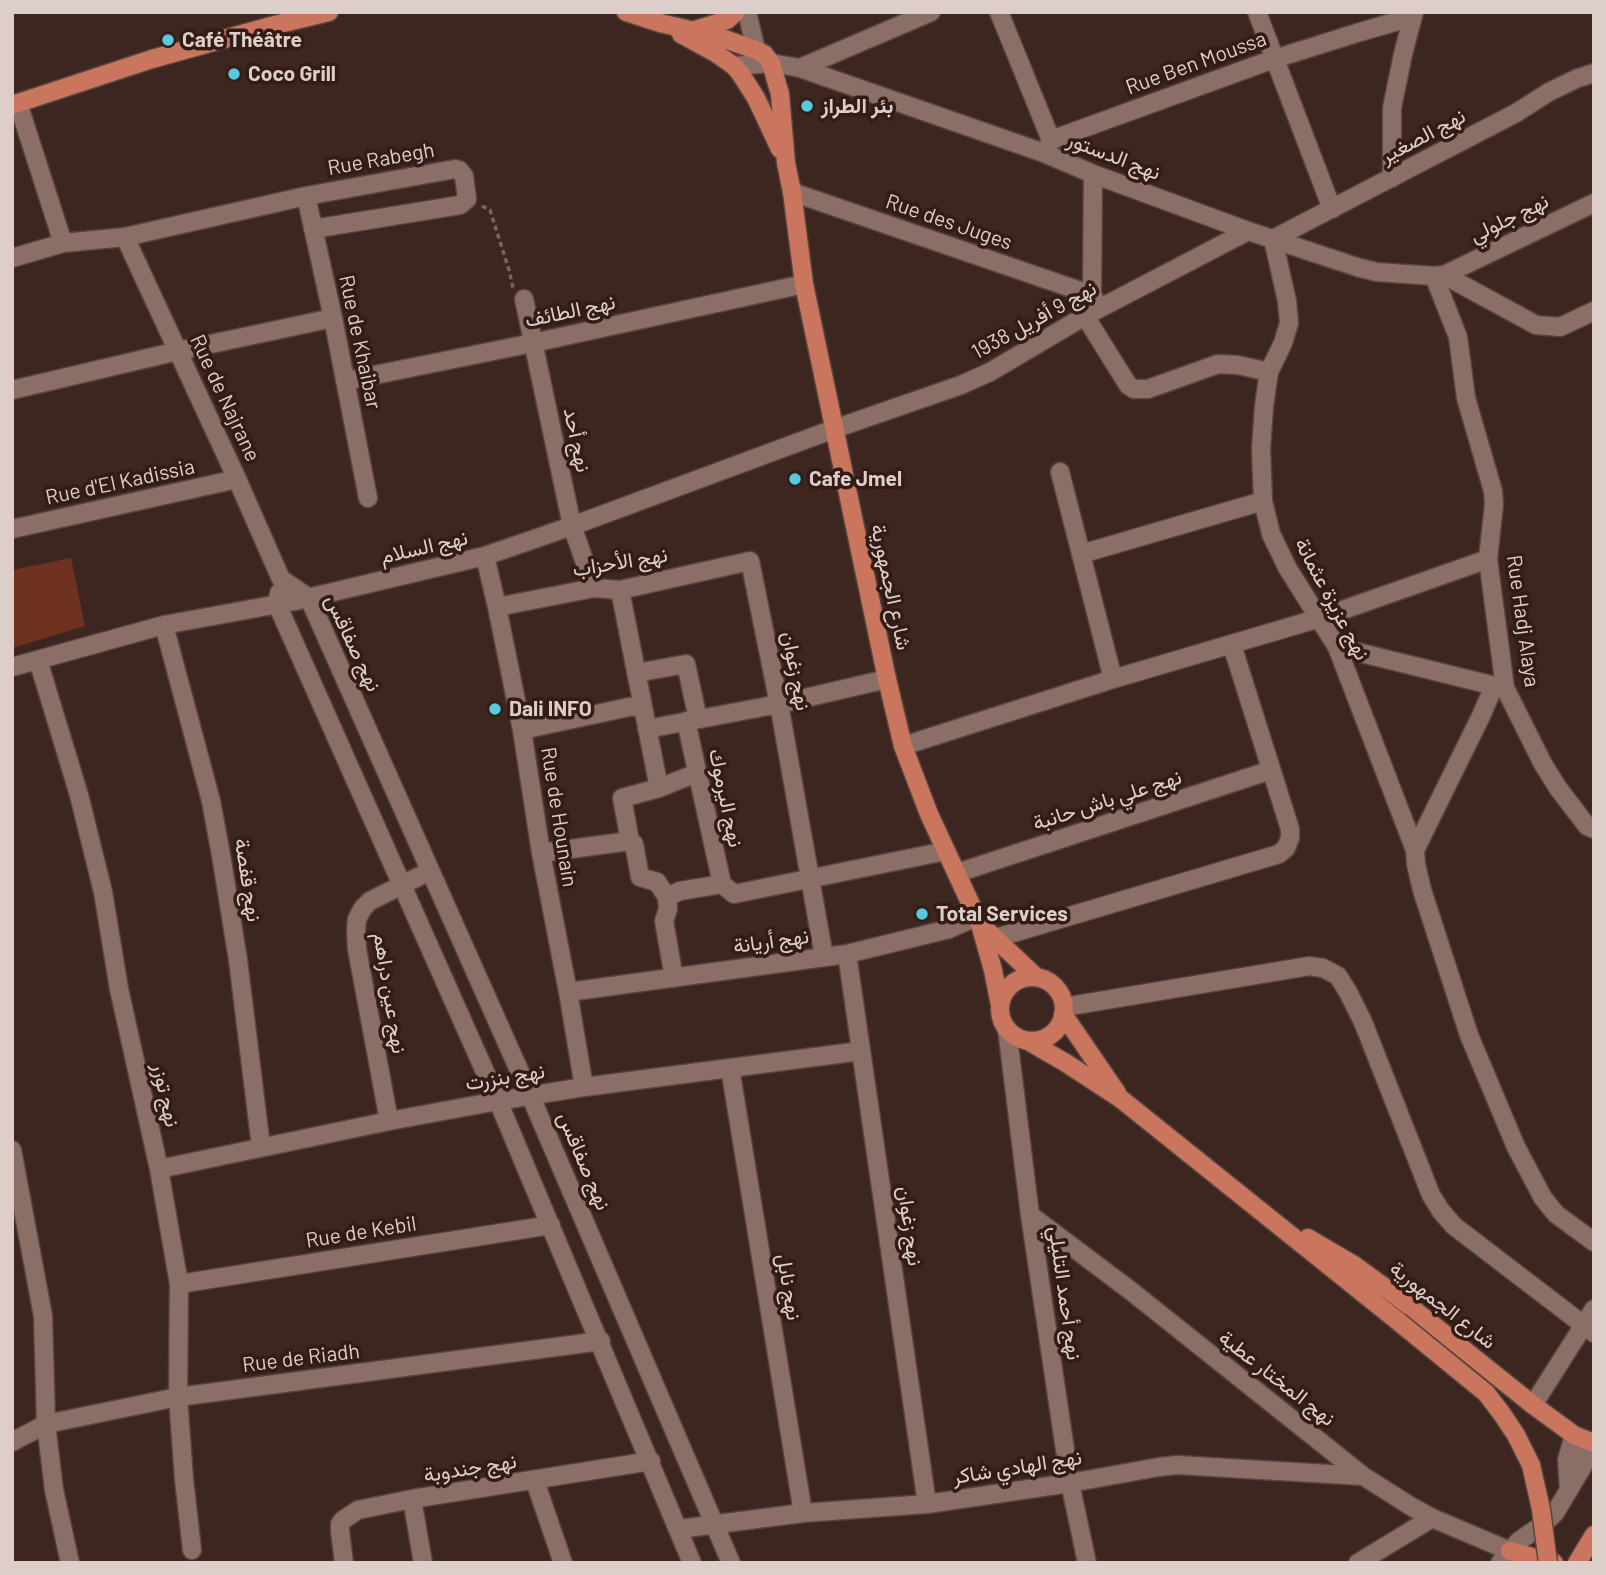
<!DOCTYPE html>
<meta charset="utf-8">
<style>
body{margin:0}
#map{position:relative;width:1606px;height:1575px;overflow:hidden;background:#3d261f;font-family:Barlow,sans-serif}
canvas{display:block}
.frame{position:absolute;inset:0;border:14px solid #decec9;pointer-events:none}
</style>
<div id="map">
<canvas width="1606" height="1575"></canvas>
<div class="frame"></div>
</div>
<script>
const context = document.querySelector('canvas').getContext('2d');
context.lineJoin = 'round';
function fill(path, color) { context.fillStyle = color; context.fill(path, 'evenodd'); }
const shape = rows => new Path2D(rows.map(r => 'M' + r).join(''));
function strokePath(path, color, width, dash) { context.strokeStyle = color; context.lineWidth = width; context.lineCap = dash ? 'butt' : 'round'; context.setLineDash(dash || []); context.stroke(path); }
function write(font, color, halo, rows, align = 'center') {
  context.font = font + ' Barlow,Vazirmatn,sans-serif'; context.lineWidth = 7; context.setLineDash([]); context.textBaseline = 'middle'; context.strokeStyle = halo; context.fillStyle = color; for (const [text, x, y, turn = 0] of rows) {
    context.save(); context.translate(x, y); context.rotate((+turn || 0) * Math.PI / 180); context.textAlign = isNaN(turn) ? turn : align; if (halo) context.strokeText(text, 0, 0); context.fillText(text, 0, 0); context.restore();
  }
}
fill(shape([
 [71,558,85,626,12,648,12,570]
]), '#6f3220');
const minor = shape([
 [747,12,756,50],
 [999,12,1051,140],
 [1257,12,1332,209],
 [734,66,771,63,800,68,1044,153,1093,174,1248,231,1360,268,1377,272,1434,276,1444,275,1594,203],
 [800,68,931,12],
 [18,103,63,243],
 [1044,153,1051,140,1274,59,1360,32,1412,17],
 [1093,174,1092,295,1096,302],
 [1392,178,1392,108,1403,54,1414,12],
 [792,192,1092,295],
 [306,196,333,318,368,498],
 [125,237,237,479,281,579],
 [12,258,63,243,125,237,306,196,455,169,459,170,464,176,467,199,460,205,313,229],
 [1444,275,1536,325,1560,327,1594,311],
 [1434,276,1458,337,1466,398,1493,491,1494,504,1488,559,1505,688,1543,764,1558,788,1587,826,1594,829],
 [524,299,572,526,594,588],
 [1085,316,1128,385,1134,389,1148,389,1218,364,1238,365,1269,372],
 [345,381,533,343,804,284],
 [12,390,178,351,333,318],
 [1060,472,1113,679],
 [12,529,237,479],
 [1081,554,1263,501],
 [485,556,497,607,522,730,541,853,568,992,584,1087],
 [281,579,309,598,531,1097,731,1563],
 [620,590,659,788],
 [279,593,277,604,498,1101,692,1563],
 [497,607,594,588,620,590,750,561,779,704,824,957],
 [164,625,211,801,221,855,238,960,261,1147],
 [1337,647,1503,688],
 [38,660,79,795,103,892,119,989,159,1169,179,1284,178,1397,184,1479,192,1550],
 [12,667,164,625,295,601,485,556,572,526,834,429,961,385,990,372,1085,316,1248,231],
 [636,673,686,664,698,719],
 [1494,686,1481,716,1415,850,1416,864,1422,890,1469,1035,1516,1147,1543,1198,1556,1214,1594,1242],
 [686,721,722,884],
 [647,729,779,704,887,679],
 [522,730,629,707,642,706],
 [903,746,1113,679,1320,618,1488,559],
 [1415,850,1337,647,1288,569,1271,534,1263,501,1261,449,1264,406,1269,372,1283,343,1289,323,1287,301,1273,239,1516,113,1549,92,1578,78,1594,73],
 [541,853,630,841],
 [957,873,1271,770],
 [667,897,680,891,722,884,734,894,946,851],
 [996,938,1279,854,1286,848,1290,838,1290,829,1232,645],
 [847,954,927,1504],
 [674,978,664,921,668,909,667,897,657,882,640,877,634,844,630,841,622,798,659,788,697,773],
 [568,992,847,954,949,929,976,917],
 [1064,1007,1309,966,1323,968,1338,976,1348,992,1363,1022,1431,1195,1441,1211,1454,1226,1594,1333],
 [1007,1029,1030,1215,1070,1483,1087,1563],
 [730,1068,803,1513],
 [389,1121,357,949,356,930,357,919,363,908,370,901,430,871],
 [12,1150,43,1316,46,1424,54,1490,70,1563],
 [159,1169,389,1121,498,1101,584,1087,861,1051],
 [1030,1215,1131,1291,1363,1476,1412,1507,1432,1518,1510,1551],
 [179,1284,551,1225],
 [1533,1405,1594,1309],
 [12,1442,46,1424,178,1397,601,1341],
 [535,1481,563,1563],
 [1569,1490,1567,1460,1574,1435],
 [412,1499,423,1563],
 [679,1529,803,1513,927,1504,1070,1483,1159,1467,1177,1465,1363,1476],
 [344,1563,340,1531,340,1524,343,1520,358,1510,412,1499,651,1461],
 [1358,1563,1432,1518],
 [1500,1563,1519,1541,1542,1525,1555,1513,1583,1466,1590,1442]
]);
const major = shape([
 [626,12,660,23,716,36,756,50,764,54,771,63,780,94,786,163,792,192,804,284,887,679,903,746,929,814,980,924,993,970,1000,1005],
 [695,30,727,20,736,12],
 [681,34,714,52,734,66,740,73,756,98,780,149],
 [12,105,152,59,271,26,329,12],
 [980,924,1036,977],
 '1000 1009a32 32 0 1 1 64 0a32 32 0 1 1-64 0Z',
 [1063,1014,1117,1093],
 [1028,1041,1066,1063,1121,1099,1399,1322],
 [1308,1238,1354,1265,1391,1292,1427,1320,1533,1405,1574,1435,1594,1443],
 [1510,1551,1554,1563],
 [1577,1563,1594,1535]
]);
strokePath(minor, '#57443e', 21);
strokePath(major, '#57443e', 21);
strokePath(shape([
 [482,206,490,210,509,270,513,288]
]), '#79645e', 3.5, [5, 3.5]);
strokePath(minor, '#8b6f66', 18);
strokePath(major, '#ca765e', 18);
const majorBridge = shape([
 [1399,1322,1486,1393,1502,1414,1516,1435,1531,1465,1541,1509,1548,1563]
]);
strokePath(majorBridge, '#57443e', 21, []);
strokePath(majorBridge, '#ca765e', 18);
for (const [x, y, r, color] of [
 [168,40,7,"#56c9e1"],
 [234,74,7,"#56c9e1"],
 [807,106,7,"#56c9e1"],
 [795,479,7,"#56c9e1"],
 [495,709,7,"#56c9e1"],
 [922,914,7,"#56c9e1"]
]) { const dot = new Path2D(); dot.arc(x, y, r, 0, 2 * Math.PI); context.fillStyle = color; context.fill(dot); strokePath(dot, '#331c15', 2.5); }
write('bold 21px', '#decec9', '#331c15', [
 ["Café Théâtre",182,40],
 ["Coco Grill",248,74],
 ["بئر الطراز",821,106],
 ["Cafe Jmel",809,479],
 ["Dali INFO",509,709],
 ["Total Services",936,914]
], 'left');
write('21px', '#decec9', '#331c15', [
 ["Rue Ben Moussa",1196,63,-20],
 ["نهج الصغير",1423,136,-28],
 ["نهج الدستور",1114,156,21],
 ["Rue Rabegh",381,159,-10],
 ["نهج جلولي",1509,218,-26],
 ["Rue des Juges",949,222,19],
 ["نهج الطائف",570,311,-12],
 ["نهج 9 أفريل 1938",1034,320,-29],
 ["Rue de Khaibar",360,342,78],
 ["Rue de Najrane",225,398,65],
 ["نهج أحد",577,440,78],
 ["Rue d'El Kadissia",120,482,-12],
 ["نهج السلام",424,547,-13],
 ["نهج الأحزاب",620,562,-9],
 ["شارع الجمهورية",891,587,78],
 ["نهج عزيزة عثمانة",1332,599,62],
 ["Rue Hadj Alaya",1523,621,82],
 ["نهج صفاقس",353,643,65],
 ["نهج زغوان",796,671,79],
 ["نهج اليرموك",726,798,78],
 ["نهج علي باش حانبة",1107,800,-18],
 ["Rue de Hounain",559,817,81],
 ["نهج قفصة",248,880,81],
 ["نهج أريانة",771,941,-8],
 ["نهج عين دراهم",390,993,81],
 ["نهج بنزرت",505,1077,-9],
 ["نهج توزر",166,1095,78],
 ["نهج صفاقس",584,1161,67],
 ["نهج زغوان",910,1226,82],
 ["Rue de Kebil",361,1232,-9],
 ["نهج نابل",789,1287,81],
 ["نهج أحمد التليلي",1065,1293,82],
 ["شارع الجمهورية",1443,1305,38],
 ["Rue de Riadh",301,1358,-7],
 ["نهج المختار عطية",1277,1378,38],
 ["نهج الهادي شاكر",1017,1467,-9],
 ["نهج جندوبة",470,1468,-9]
]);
</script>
